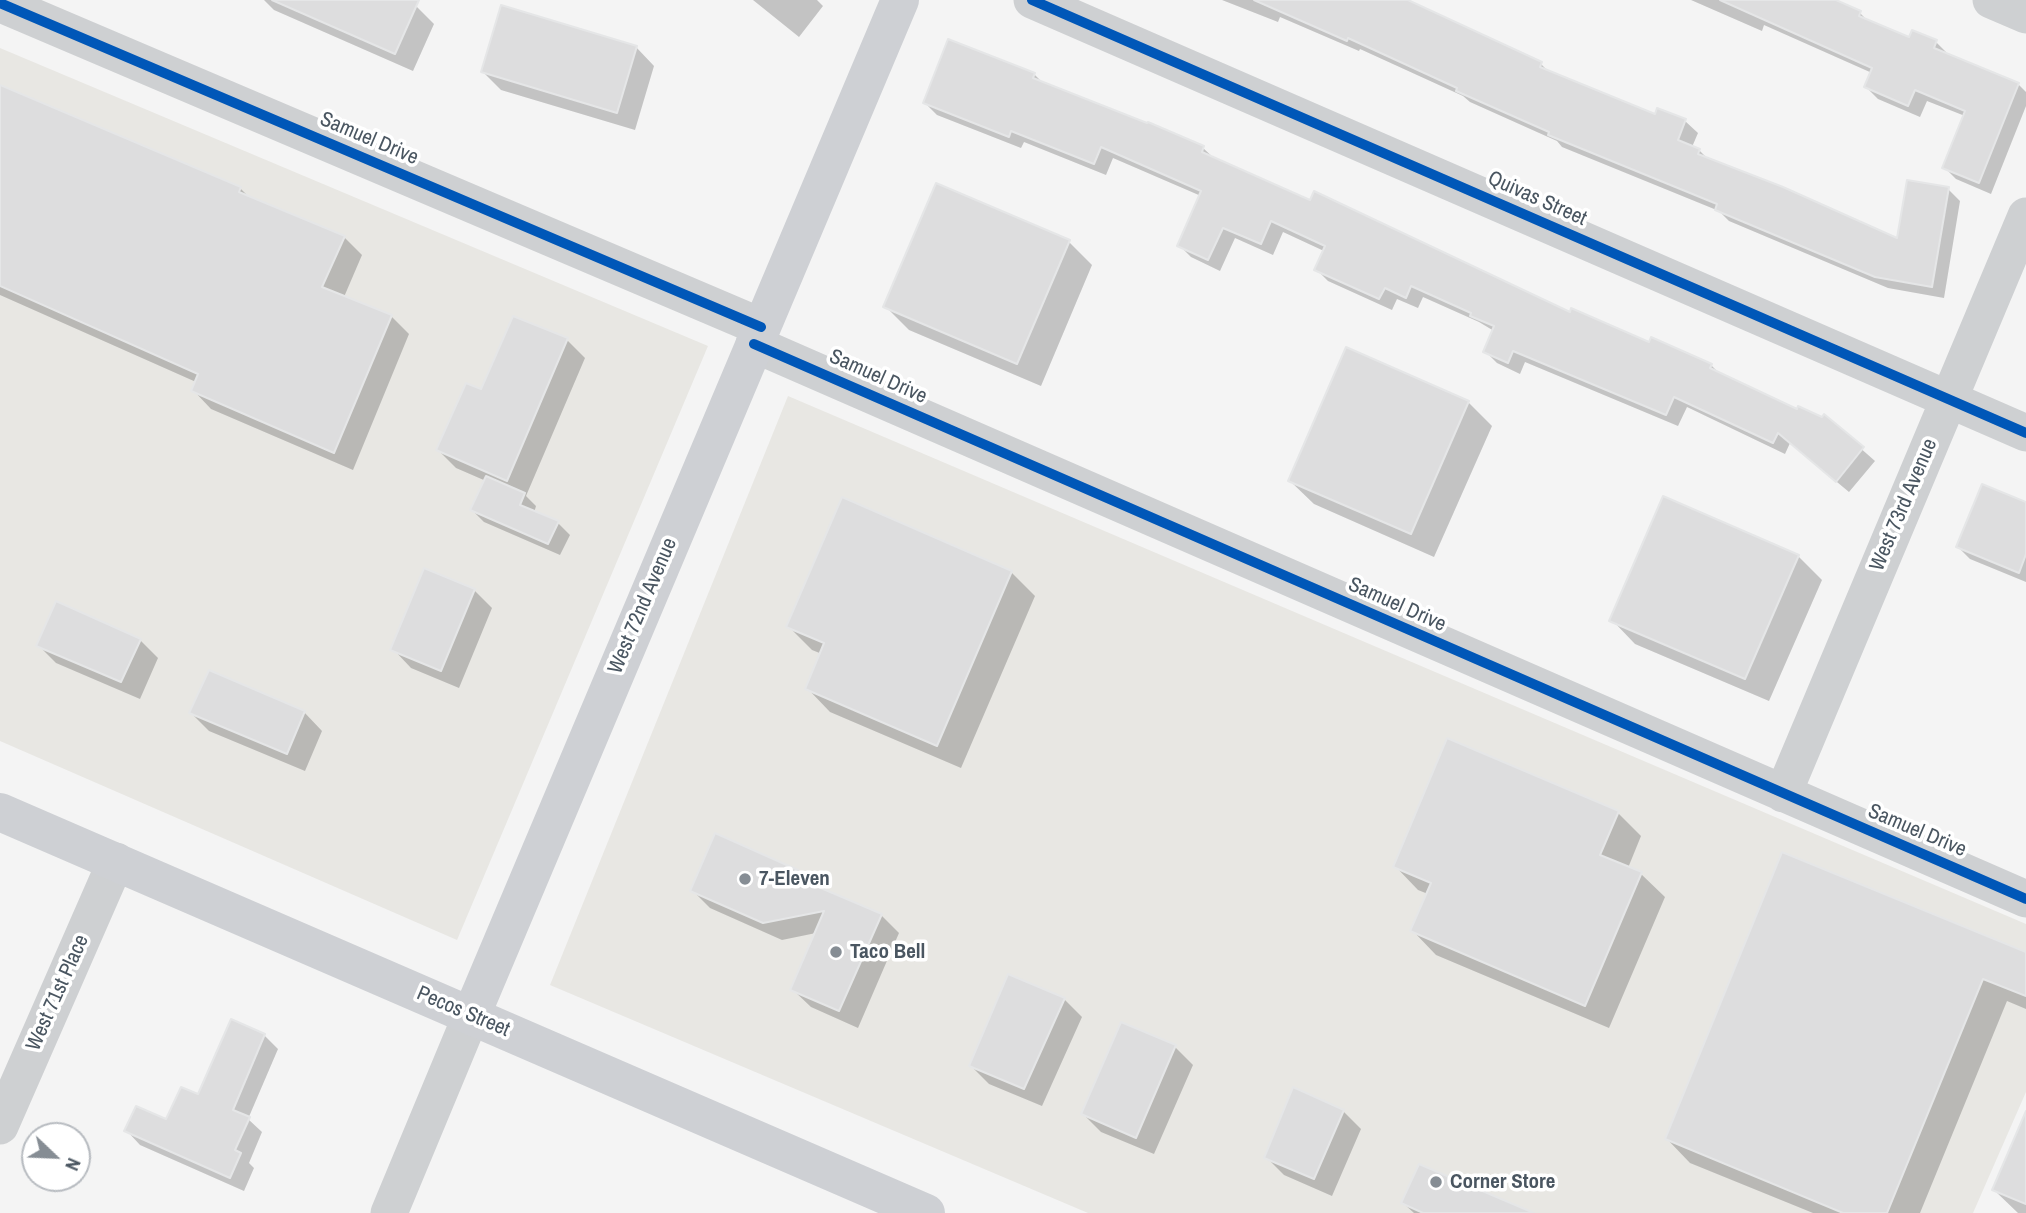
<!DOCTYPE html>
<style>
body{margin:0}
#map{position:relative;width:2026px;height:1213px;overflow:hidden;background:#f4f4f4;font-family:"Archivo Narrow",sans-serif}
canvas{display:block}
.north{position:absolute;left:21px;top:1122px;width:70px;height:70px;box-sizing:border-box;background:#fff;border:2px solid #b7bbc0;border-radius:50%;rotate:113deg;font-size:19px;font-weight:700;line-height:28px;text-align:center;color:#4a5661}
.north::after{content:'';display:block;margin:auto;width:24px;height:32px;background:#868d94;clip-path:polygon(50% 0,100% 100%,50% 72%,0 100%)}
</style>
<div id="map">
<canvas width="2026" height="1213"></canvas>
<div class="north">N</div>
</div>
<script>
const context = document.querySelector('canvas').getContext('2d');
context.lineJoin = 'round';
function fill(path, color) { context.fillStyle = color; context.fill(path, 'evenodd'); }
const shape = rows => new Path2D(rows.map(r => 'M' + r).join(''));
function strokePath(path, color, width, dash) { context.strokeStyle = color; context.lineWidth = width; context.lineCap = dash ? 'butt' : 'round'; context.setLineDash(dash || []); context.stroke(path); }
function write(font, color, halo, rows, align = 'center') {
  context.font = font + ' "Archivo Narrow",sans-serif'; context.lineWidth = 7; context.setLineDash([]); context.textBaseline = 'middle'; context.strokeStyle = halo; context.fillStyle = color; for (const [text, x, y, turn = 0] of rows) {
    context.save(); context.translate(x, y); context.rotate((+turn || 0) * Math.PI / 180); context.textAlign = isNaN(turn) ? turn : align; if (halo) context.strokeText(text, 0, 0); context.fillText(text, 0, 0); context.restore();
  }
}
fill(shape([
 [0,48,708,346,457,940,0,741],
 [788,396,2026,924,2026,1092,1973,1213,1088,1213,550,985]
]), '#e8e7e3');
fill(shape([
 [264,0,401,0,416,6,434,24,413,71,274,10],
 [753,0,817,0,823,6,799,37],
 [1222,0,1386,0,1541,64,1551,74,1656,116,1658,110,1685,121,1698,133,1692,147,1699,150,1709,160,1899,241,1948,189,1960,201,1944,298,1888,288,1729,221,1719,211,1562,147,1557,141,1470,102,1463,96,1360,49,1359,51,1280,17,1278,22],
 [1691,0,1832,0,1860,13,1870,23,1909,39,1936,42,1948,54,2018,84,2026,92,2026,106,1991,194,1956,179,1944,167,1965,116,1927,101,1920,117,1878,99,1866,87,1872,73,1764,25,1762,31],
 [636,47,654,66,635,130,501,90,483,72],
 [1034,74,1044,84,1149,124,1203,148,1216,160,1570,314,1711,365,1722,376,1798,412,1823,419,1825,417,1875,461,1849,492,1790,443,1785,454,1687,407,1678,426,1525,362,1520,374,1497,363,1485,351,1494,331,1479,322,1423,297,1418,308,1397,299,1392,310,1328,281,1316,269,1324,251,1283,232,1273,255,1235,238,1220,271,1191,257,1179,245,1201,196,1113,158,1106,175,1024,142,1021,148,937,115,925,103],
 [0,86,240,188,251,199,344,237,362,255,344,297,391,316,409,334,353,470,211,409,193,390,196,382,0,295],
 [1069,242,1092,265,1041,386,909,330,885,306],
 [567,340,585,358,526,496,536,506,534,513,558,523,570,535,560,555,484,522,472,510,486,481,456,468,438,450,482,391],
 [1468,402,1492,426,1434,557,1314,504,1290,481],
 [2026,504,2026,582,1970,559,1958,547],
 [1798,556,1822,580,1769,701,1635,644,1612,620],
 [1011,572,1035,596,961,768,830,712,807,688,822,654,812,650,788,626],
 [474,590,492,608,459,688,411,668,393,649],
 [140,640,158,658,140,699,56,663,38,645],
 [304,712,322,731,305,771,209,731,191,713],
 [1618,813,1641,836,1628,868,1641,874,1665,897,1609,1028,1436,955,1413,931,1428,894,1418,890,1395,866],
 [797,871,813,887,881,915,899,933,858,1028,811,1007,792,989,816,933,782,940,710,908,692,890],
 [2026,954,2026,1009,2007,1001,1920,1213,1813,1213,1690,1163,1667,1139],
 [1064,999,1082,1017,1042,1106,989,1084,971,1066],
 [232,1021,264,1035,278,1049,248,1119,262,1132,249,1163,254,1168,244,1191,140,1145,127,1131,167,1122,199,1097],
 [1175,1047,1193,1065,1154,1154,1101,1132,1083,1114],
 [1343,1111,1361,1129,1332,1196,1284,1175,1266,1157],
 [2026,1115,2026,1213,2018,1213,1994,1190],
 [1403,1203,1511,1213,1414,1213]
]), '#0003');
const building = shape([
 [272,0,419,0,395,54,272,0],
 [1254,0,1408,0,1542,62,1540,67,1655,114,1657,108,1686,119,1678,140,1700,149,1698,154,1783,187,1897,238,1907,180,1949,187,1932,287,1875,277,1715,210,1717,204,1548,135,1549,132,1456,91,1457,88,1348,38,1347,41,1254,0],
 [1720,0,1836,0,1861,11,1859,16,1909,37,1912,30,1937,40,1934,48,2019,83,1979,183,1942,168,1965,111,1915,90,1908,106,1864,87,1872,68,1720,0],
 [501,5,637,46,617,113,481,72,501,5],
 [948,39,1035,73,1033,78,1147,123,1148,122,1204,146,1202,152,1310,200,1314,191,1570,312,1571,308,1649,342,1651,337,1712,364,1710,368,1797,409,1798,406,1822,417,1824,414,1864,447,1836,482,1778,433,1773,443,1674,397,1666,415,1513,351,1508,363,1483,352,1494,326,1470,316,1471,313,1411,286,1406,298,1385,288,1379,299,1314,270,1325,246,1271,221,1261,244,1223,228,1208,260,1177,246,1201,191,1101,147,1094,164,1011,131,1009,137,923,103,948,39],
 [0,85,241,187,239,192,345,236,322,287,392,315,334,453,191,391,198,374,0,286,0,85],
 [936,183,1070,240,1017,364,883,307,936,183],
 [513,316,568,338,507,481,436,450,466,383,481,389,513,316],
 [1346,347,1469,401,1411,534,1288,481,1346,347],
 [486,476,525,493,520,505,559,521,548,544,470,510,486,476],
 [1982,484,2026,502,2026,554,2019,573,1956,547,1982,484],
 [1663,496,1799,555,1745,679,1609,621,1663,496],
 [842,497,1012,571,937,746,805,689,824,643,786,627,842,497],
 [424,568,475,589,441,671,390,650,424,568],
 [56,601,141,639,121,682,36,646,56,601],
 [209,670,305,711,287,754,189,713,209,670],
 [1447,738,1619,811,1600,855,1642,872,1585,1006,1410,931,1431,883,1393,867,1447,738],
 [715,833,798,870,795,877,882,914,839,1011,790,990,824,911,763,923,690,891,715,833],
 [1782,852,2026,952,2026,996,1983,979,1887,1213,1843,1213,1665,1139,1782,852],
 [1008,974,1065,998,1024,1089,969,1066,1008,974],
 [231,1019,265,1034,233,1110,250,1117,235,1150,241,1153,230,1178,124,1131,136,1106,166,1119,181,1087,198,1094,231,1019],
 [1121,1022,1176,1045,1136,1138,1081,1114,1121,1022],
 [1293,1087,1344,1110,1314,1179,1264,1158,1293,1087],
 [2026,1111,2026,1204,1992,1190,2026,1111],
 [1419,1164,1534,1213,1423,1213,1401,1203,1419,1164]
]);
fill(building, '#ddddde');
strokePath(building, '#e5e6e7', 2);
strokePath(shape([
 [1032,0,2026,433],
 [1991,0,2026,15],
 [754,344,2026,899],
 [1783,794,2026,216],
 [0,1126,116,861],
 [389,1213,471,1016]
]), '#ced0d2', 37);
strokePath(shape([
 [0,3,761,327]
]), '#ced0d2', 38);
strokePath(shape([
 [0,812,926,1213],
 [471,1016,900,0]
]), '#ced0d4', 38);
strokePath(shape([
 [1032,0,2026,433],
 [0,3,761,327],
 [754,344,2026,899]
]), '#0057b8', 10);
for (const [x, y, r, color] of [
 [745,879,7,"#868d94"],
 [836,952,7,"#868d94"],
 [1436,1182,7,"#868d94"]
]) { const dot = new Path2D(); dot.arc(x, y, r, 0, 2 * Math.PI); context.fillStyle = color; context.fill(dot); strokePath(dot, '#fff', 2.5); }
write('21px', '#4a5661', '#fff', [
 ["Samuel Drive",369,139,23],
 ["Quivas Street",1537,199,24],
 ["Samuel Drive",878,377,24],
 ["West 73rd Avenue",1904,505,-67],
 ["Samuel Drive",1397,605,24],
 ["West 72nd Avenue",643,606,-67],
 ["Samuel Drive",1917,831,23],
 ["West 71st Place",58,993,-66],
 ["Pecos Street",463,1012,23]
]);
write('bold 21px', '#4a5661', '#fff', [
 ["7-Eleven",759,879],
 ["Taco Bell",850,952],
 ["Corner Store",1450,1182]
], 'left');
</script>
